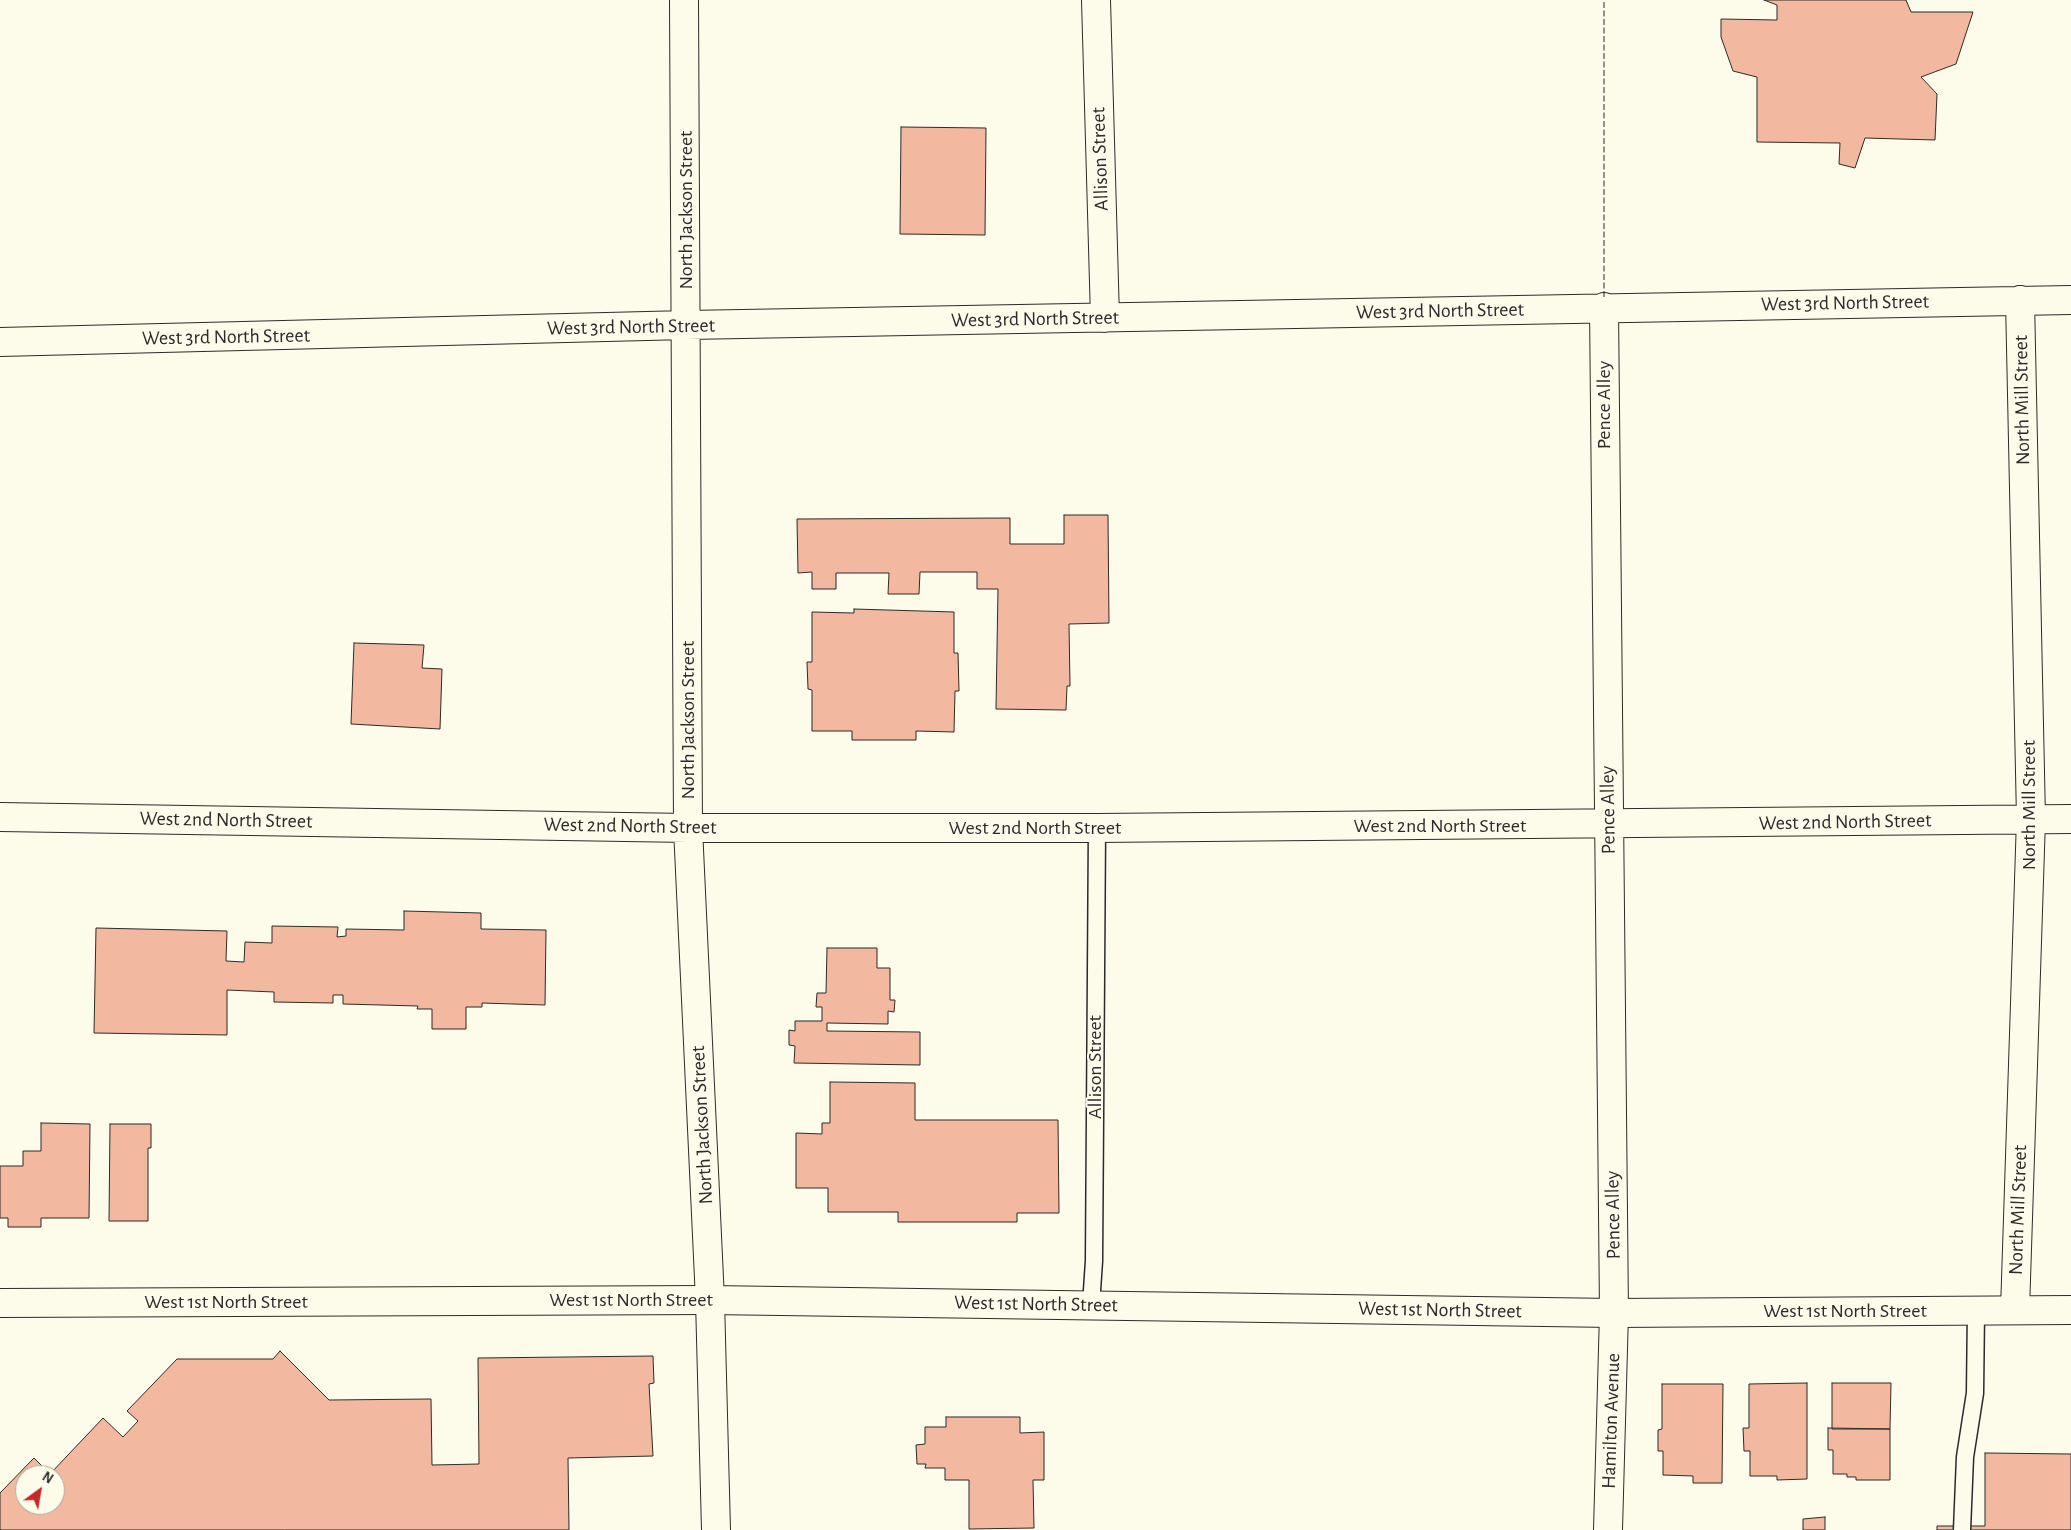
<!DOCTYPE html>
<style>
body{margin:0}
#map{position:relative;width:2071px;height:1530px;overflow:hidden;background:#fdfbea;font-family:"Alegreya Sans",sans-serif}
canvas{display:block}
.north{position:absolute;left:15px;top:1465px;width:50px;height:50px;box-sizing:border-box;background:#fdfbea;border:1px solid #a9a89e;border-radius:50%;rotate:32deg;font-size:14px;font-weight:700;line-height:20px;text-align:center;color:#2b2b2b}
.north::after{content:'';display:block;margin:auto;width:18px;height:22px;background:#c62828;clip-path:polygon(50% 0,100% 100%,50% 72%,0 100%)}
</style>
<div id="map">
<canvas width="2071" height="1530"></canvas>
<div class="north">N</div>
</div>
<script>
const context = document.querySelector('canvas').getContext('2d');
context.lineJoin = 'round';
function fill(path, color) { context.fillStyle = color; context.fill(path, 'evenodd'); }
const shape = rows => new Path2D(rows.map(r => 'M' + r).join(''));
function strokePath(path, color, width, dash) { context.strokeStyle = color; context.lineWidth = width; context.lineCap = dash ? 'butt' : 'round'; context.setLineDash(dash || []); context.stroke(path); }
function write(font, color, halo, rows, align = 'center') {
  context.font = font + ' "Alegreya Sans",sans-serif'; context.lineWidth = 4; context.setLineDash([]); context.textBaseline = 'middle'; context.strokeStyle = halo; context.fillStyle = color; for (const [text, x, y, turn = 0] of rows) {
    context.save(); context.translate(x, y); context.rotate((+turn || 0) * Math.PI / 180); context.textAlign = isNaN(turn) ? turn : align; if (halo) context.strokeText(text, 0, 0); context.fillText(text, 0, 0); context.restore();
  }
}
const building = shape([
 [1764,0,1906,0,1911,12,1973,12,1956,64,1921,77,1937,94,1935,140,1865,138,1855,168,1839,164,1840,143,1757,142,1757,77,1733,71,1721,37,1721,19,1777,20,1777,5,1764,0],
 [901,127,986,128,985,235,900,234,901,127],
 [1064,515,1108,515,1109,623,1069,624,1070,686,1067,686,1066,710,996,709,998,589,977,589,977,572,920,572,919,594,888,594,889,573,836,573,836,589,812,589,812,572,798,573,797,519,1010,518,1010,544,1064,544,1064,515],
 [854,609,954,612,954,653,958,653,959,691,955,691,954,732,916,731,916,740,852,740,852,731,812,731,812,690,808,689,807,662,812,662,812,612,854,613,854,609],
 [354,643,424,645,422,668,442,669,440,729,351,724,354,643],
 [404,911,481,913,481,929,546,930,545,1005,482,1003,482,1007,466,1007,466,1029,432,1029,432,1009,417,1009,418,1006,343,1004,343,995,333,995,333,1003,274,1002,274,992,227,990,227,1035,94,1033,96,928,227,931,226,961,244,962,245,942,272,943,272,926,338,927,337,937,346,936,346,929,404,930,404,911],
 [827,948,877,948,877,968,890,968,890,1000,895,1000,894,1012,888,1011,888,1024,827,1023,827,1031,920,1032,920,1065,794,1063,795,1046,789,1045,789,1030,795,1031,795,1021,822,1021,822,1007,816,1007,817,993,826,993,827,948],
 [830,1082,915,1083,915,1120,1058,1120,1059,1213,1017,1213,1017,1222,898,1222,898,1212,828,1212,828,1188,796,1188,796,1133,822,1134,822,1123,830,1123,830,1082],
 [41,1123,90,1124,89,1218,41,1218,41,1227,8,1227,8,1218,0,1218,0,1166,23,1166,23,1151,41,1151,41,1123],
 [110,1124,151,1124,151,1148,148,1148,148,1221,109,1221,110,1124],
 [280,1351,329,1400,431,1399,432,1465,479,1464,478,1358,653,1356,654,1383,649,1384,653,1456,568,1458,569,1530,0,1530,0,1493,34,1458,50,1474,103,1418,123,1437,138,1421,127,1411,177,1359,273,1359,280,1351],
 [25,1475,55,1475,55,1505,25,1505,25,1475],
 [1807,1383,1807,1479,1777,1480,1777,1476,1750,1476,1750,1451,1744,1451,1743,1428,1749,1428,1749,1384,1807,1383],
 [1832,1383,1891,1383,1890,1429,1832,1429,1832,1383],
 [1662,1384,1723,1384,1722,1483,1693,1483,1693,1476,1663,1475,1663,1451,1658,1451,1658,1430,1662,1429,1662,1384],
 [946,1417,1020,1417,1020,1433,1044,1432,1044,1480,1033,1480,1034,1528,969,1529,969,1480,945,1480,945,1468,925,1468,926,1464,917,1464,916,1445,925,1444,925,1427,946,1427,946,1417],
 [1828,1428,1890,1429,1890,1480,1856,1480,1856,1477,1847,1477,1847,1474,1833,1474,1833,1450,1828,1450,1828,1428],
 [1985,1453,2071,1454,2071,1530,1937,1530,1937,1526,1985,1526,1985,1453],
 [1825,1517,1825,1530,1803,1530,1803,1519,1825,1517]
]);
fill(building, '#f2b8a0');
strokePath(building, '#2b2b2b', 1);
const lane = shape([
 [1091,1305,1094,1261,1097,828],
 [1962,1530,1965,1457,1975,1393,1976,1310]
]);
const street = shape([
 [684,0,688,828,710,1300,716,1530],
 [1096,0,1105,318],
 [1604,307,1614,1313,1608,1530],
 [0,342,687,325,2071,300],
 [0,817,688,828,1097,828,2071,819],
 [2015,1310,2031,819,2020,300]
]);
const secondary = shape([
 [0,1303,710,1300,1614,1313,2071,1310]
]);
strokePath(lane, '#2b2b2b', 19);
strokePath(street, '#2b2b2b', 30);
strokePath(secondary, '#2b2b2b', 30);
strokePath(lane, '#fdfbea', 16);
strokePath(street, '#fdfbea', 28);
strokePath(secondary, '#fdfbea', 28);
strokePath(shape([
 [1604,297,1604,0]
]), '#2b2b2b', 1, [6, 2.5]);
write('20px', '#2b2b2b', '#fdfbea', [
 ["Allison Street",1100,159,-92],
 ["North Jackson Street",686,210,-90],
 ["West 3rd North Street",1845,303,-1],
 ["West 3rd North Street",1440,311,-1],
 ["West 3rd North Street",1035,319,-1],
 ["West 3rd North Street",631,327,-1],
 ["West 3rd North Street",226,337,-1],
 ["North Mill Street",2022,400,-91],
 ["Pence Alley",1604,405,-90],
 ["North Jackson Street",688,720,-90],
 ["North Mill Street",2029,805,-90],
 ["Pence Alley",1608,810,-91],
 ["West 2nd North Street",226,820,1],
 ["West 2nd North Street",1845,822,-1],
 ["West 2nd North Street",630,826,1],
 ["West 2nd North Street",1440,826],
 ["West 2nd North Street",1035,828],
 ["Allison Street",1095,1067,-90],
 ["North Jackson Street",702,1125,-93],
 ["North Mill Street",2018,1210,-88],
 ["Pence Alley",1613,1215,-91],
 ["West 1st North Street",631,1300],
 ["West 1st North Street",226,1302],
 ["West 1st North Street",1036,1304,1],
 ["West 1st North Street",1440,1310,1],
 ["West 1st North Street",1845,1311],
 ["Hamilton Avenue",1611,1421,-88]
]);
</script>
